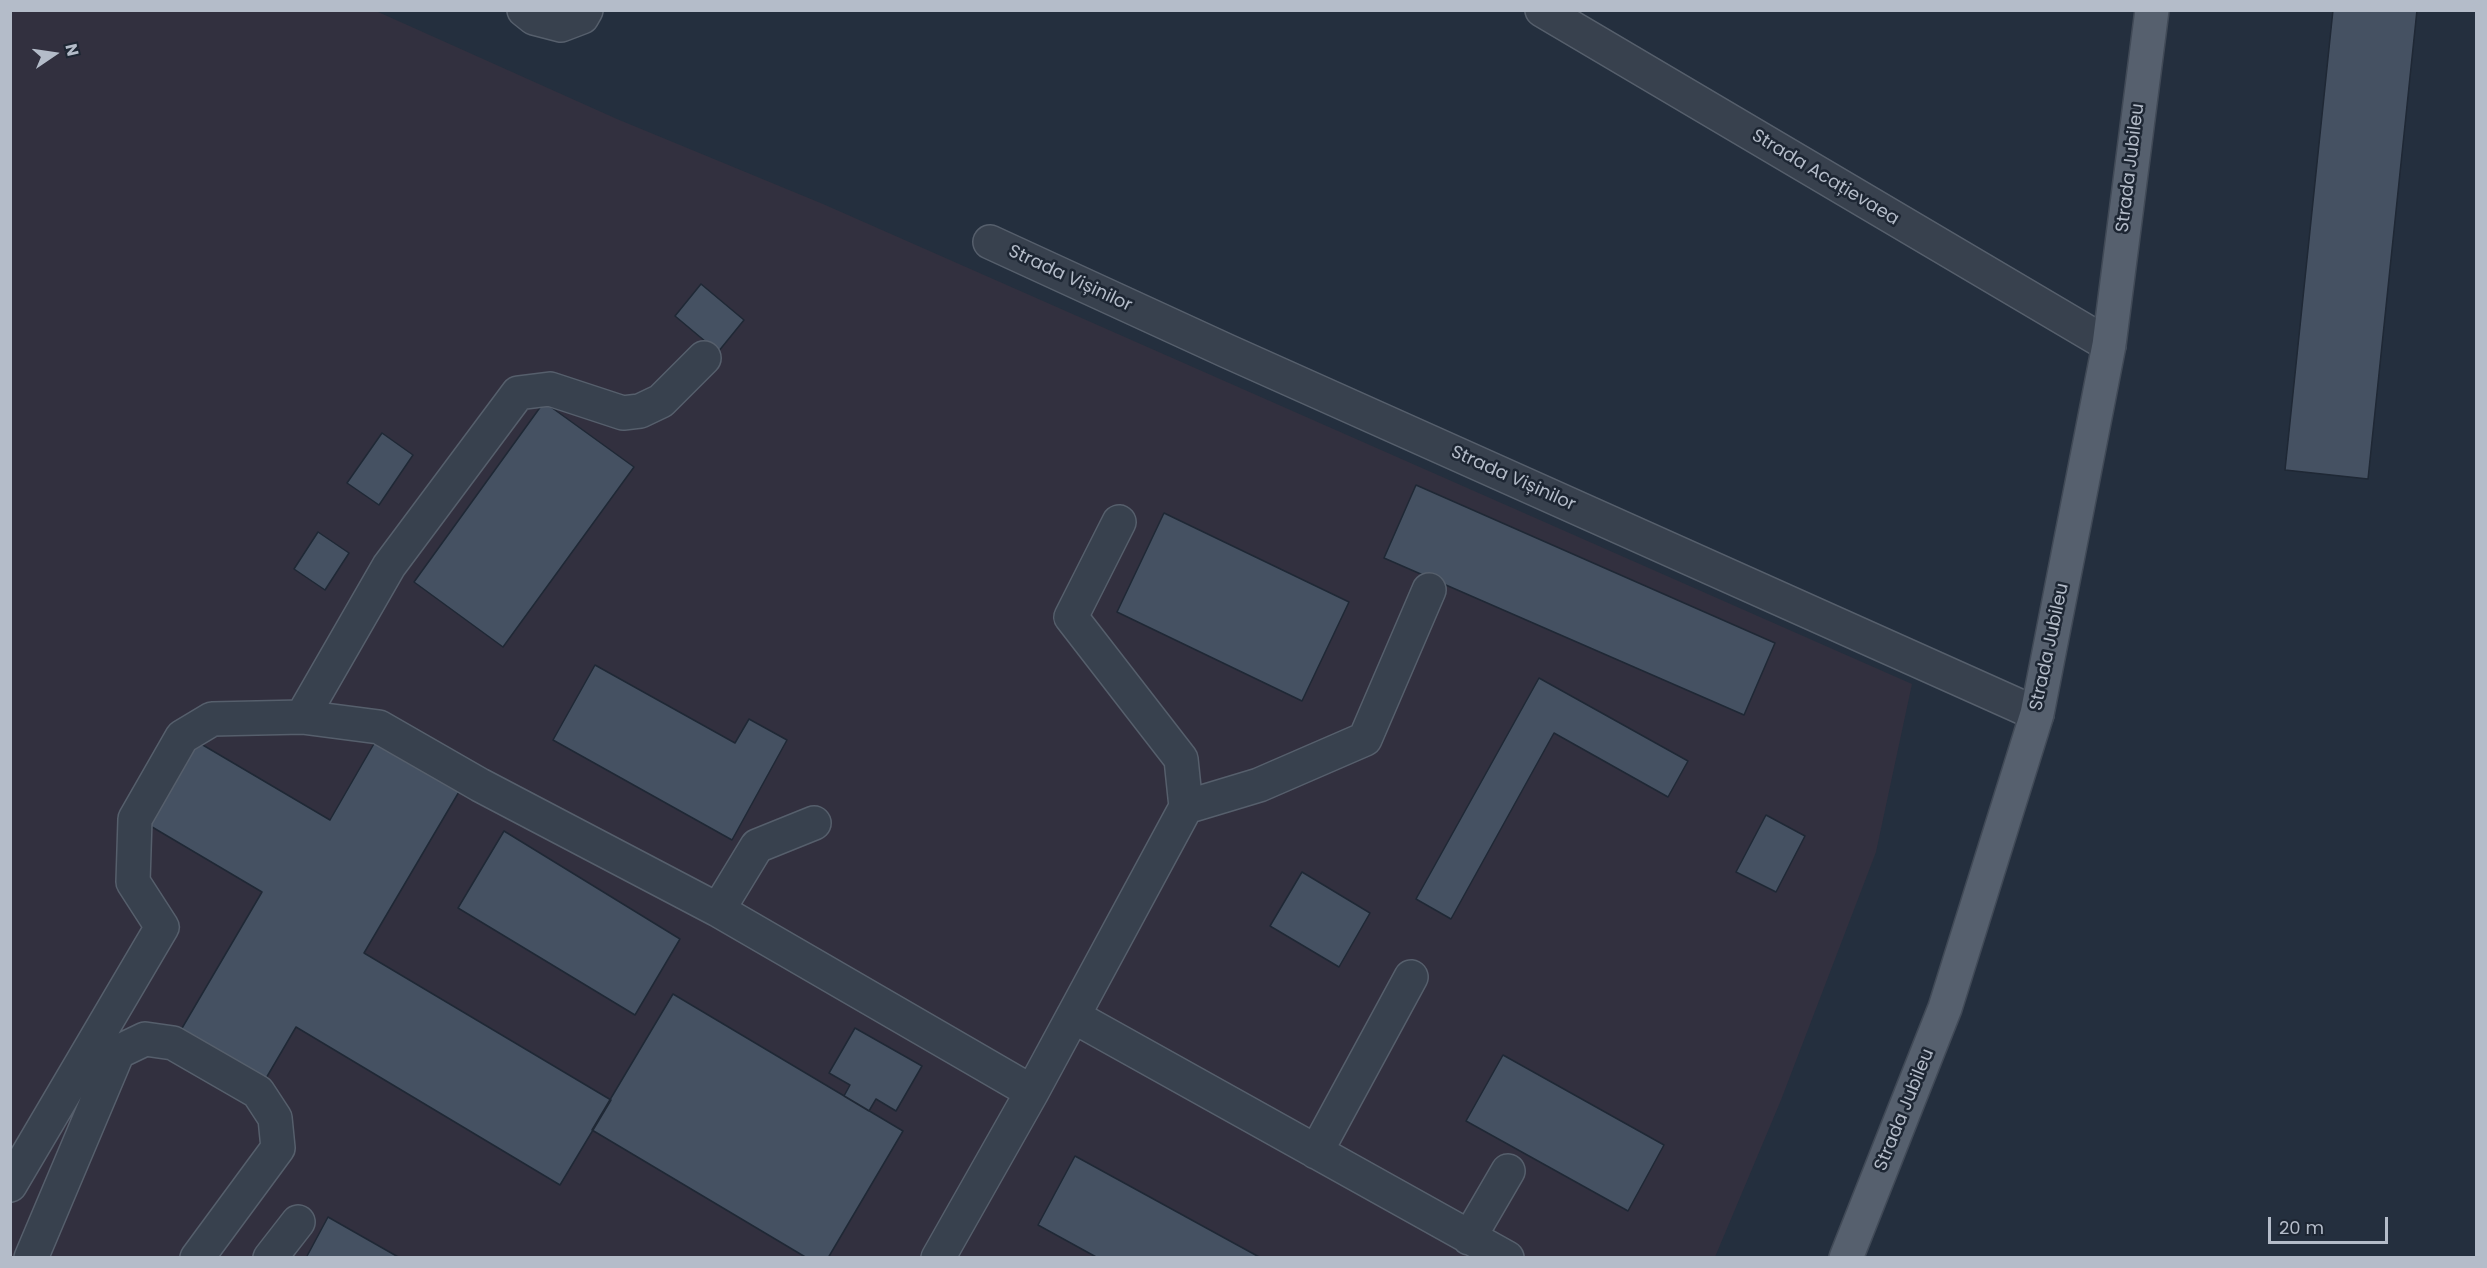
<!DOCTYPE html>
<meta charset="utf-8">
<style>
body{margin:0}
#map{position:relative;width:2487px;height:1268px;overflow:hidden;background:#242f3e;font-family:Poppins,sans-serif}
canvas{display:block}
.frame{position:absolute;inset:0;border:12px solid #b4bcc9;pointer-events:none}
.north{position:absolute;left:24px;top:24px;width:60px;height:60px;-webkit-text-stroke:4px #1d2633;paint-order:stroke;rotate:77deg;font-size:16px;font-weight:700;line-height:24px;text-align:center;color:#b4bcc9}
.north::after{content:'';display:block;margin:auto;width:21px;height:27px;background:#b4bcc9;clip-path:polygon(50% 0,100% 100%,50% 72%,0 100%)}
.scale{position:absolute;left:2268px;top:1217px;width:120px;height:27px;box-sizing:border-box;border:3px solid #b4bcc9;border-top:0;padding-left:8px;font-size:18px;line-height:21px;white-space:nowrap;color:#b4bcc9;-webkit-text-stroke:4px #1d2633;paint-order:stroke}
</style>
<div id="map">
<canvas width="2487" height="1268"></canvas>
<div class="frame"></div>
<div class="north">N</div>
<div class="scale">20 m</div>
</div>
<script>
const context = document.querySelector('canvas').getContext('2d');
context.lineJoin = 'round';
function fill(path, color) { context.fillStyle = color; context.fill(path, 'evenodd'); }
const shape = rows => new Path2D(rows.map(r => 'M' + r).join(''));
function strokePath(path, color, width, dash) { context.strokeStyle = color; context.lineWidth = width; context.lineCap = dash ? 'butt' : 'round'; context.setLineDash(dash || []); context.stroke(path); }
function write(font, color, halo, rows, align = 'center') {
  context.font = font + ' Poppins,sans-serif'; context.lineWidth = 5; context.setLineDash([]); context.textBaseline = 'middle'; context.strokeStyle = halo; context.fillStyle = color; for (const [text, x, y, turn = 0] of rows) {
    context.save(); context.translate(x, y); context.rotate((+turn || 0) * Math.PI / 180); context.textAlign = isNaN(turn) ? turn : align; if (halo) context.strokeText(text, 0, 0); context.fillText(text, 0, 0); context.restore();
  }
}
fill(shape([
 [10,11,376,11,617,119,823,204,1912,684,1876,852,1781,1100,1715,1257,11,1257]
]), '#32303f');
const building = shape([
 [2333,10,2417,10,2368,479,2285,470,2333,10],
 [701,284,744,320,718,352,675,316,701,284],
 [544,402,634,467,503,647,414,582,544,402],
 [382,433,413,455,379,505,347,483,382,433],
 [1416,485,1775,643,1744,715,1384,558,1416,485],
 [1164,513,1349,602,1302,701,1117,612,1164,513],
 [318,532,349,553,325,590,294,569,318,532],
 [595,665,735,743,749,719,787,740,732,840,553,740,595,665],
 [1539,678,1688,761,1668,797,1554,733,1451,919,1416,899,1539,678],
 [379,735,463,785,364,953,611,1100,560,1185,296,1027,258,1092,168,1052,262,892,147,824,196,741,330,820,379,735],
 [1766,815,1805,836,1776,892,1736,872,1766,815],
 [504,831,680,939,635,1015,458,908,504,831],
 [1302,872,1370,913,1339,967,1270,926,1302,872],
 [673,994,903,1131,828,1258,807,1258,592,1130,673,994],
 [855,1028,922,1066,896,1111,876,1099,869,1111,844,1096,850,1085,829,1073,855,1028],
 [1503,1055,1664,1145,1628,1211,1466,1121,1503,1055],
 [1075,1156,1261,1258,1098,1258,1038,1225,1075,1156],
 [328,1217,400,1258,306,1258,328,1217]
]);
fill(building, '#455162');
strokePath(building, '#1f2835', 1.5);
const minor = shape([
 [524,10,534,18,561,25,582,17,586,10],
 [1542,10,2109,345],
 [990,242,1227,351,2037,714],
 [1119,522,1071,617,1181,759,1186,807],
 [302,717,379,727,480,785,718,910,1032,1092],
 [718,910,757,846,814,823],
 [1073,1016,1507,1258],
 [1316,1152,1411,977],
 [10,1185,162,927,133,882,135,819,182,737,212,719,302,717,389,566,518,393,550,389,623,413,640,411,661,401,704,358],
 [1469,1238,1508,1171],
 [31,1258,118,1052,145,1039,173,1043,258,1092,275,1118,278,1148,197,1258],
 [270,1258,298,1222],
 [938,1258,1032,1092,1186,807,1259,785,1365,739,1429,590]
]);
const major = shape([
 [1846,1258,1945,1008,2037,714,2109,345,2152,10]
]);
strokePath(minor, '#565f6c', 36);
strokePath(major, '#414a57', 36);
strokePath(minor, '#38414e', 33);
strokePath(major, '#56606e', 33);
write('18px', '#b4bcc9', '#1d2633', [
 ["Strada Jubileu",2131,168,-83],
 ["Strada Acațievaea",1825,178,31],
 ["Strada Vișinilor",1070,279,25],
 ["Strada Vișinilor",1513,479,24],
 ["Strada Jubileu",2050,647,-78],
 ["Strada Jubileu",1905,1110,-68]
]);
</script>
